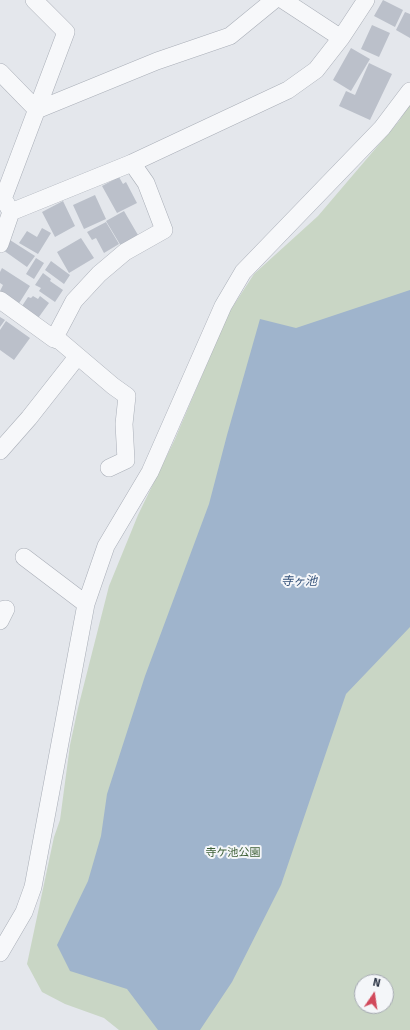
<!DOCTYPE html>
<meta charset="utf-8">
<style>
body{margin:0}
#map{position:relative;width:410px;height:1030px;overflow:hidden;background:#e4e7ec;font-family:Signika,sans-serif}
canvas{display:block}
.north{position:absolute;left:354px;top:974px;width:40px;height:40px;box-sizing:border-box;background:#f4f6f9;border:1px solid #a4a8b1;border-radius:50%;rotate:13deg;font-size:11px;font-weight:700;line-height:16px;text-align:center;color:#2b3445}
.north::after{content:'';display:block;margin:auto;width:14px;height:18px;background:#d1495b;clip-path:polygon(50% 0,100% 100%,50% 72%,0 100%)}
</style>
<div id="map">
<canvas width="410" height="1030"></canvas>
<div class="north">N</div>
</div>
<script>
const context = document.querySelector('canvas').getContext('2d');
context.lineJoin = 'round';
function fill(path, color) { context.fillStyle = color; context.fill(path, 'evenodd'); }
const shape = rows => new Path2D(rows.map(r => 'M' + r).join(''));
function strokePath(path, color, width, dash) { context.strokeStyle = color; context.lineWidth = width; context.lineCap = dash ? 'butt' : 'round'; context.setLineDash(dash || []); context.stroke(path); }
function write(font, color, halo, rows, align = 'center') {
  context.font = font + ' Signika,"Noto Sans JP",sans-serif'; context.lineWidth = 4; context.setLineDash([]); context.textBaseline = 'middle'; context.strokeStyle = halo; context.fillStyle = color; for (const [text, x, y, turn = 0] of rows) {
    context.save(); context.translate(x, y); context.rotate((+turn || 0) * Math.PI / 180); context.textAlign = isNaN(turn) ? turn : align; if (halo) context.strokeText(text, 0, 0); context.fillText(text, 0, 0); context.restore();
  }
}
fill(shape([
 [410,104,410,1030,119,1030,104,1018,65,1004,42,992,27,964,54,837,60,820,70,745,78,708,109,586,138,515,175,439,228,314,254,274,318,216,399,121],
 [362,982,386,982,386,1006,362,1006]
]), '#c9d6c5');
fill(shape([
 [410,290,410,627,346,694,281,885,232,982,200,1030,158,1030,127,989,70,971,57,945,88,881,101,836,107,794,145,676,209,504,227,435,260,319,296,328]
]), '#9fb4cc');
fill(shape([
 [383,0,403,10,395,27,374,16],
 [405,12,410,14,410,38,396,30],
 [372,25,390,33,379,57,361,49],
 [351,48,370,59,351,91,333,80],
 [369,63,392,74,370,120,339,106,346,91,355,95],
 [119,177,123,184,126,182,137,203,117,213,102,186],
 [95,195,106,219,84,229,73,205],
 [63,201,75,226,55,237,42,212],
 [124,211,138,235,121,246,106,221],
 [106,222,119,244,104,253,96,238,92,240,87,232],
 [42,228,51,233,38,254,19,243,27,231,37,237],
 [81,238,94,258,69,273,57,252],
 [10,240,35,256,27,267,3,250],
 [36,258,44,263,34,279,26,274],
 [51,261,70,275,64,284,45,270],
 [2,268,30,286,18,305,0,291,3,285,0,283,0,272],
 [43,273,51,279,50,281,63,290,55,302,39,291,41,288,35,285],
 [33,296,38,299,40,296,49,303,36,321,20,309,28,297,31,298],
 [0,317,5,320,0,327],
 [6,321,30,338,14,360,0,350,0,330]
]), '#bbc0ca');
const minor = shape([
 [283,0,341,38],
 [0,72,37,110],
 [37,110,157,61,230,36,274,0],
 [3,199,66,32,34,0],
 [11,212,132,163,288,90,316,70,341,38,366,0],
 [0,244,11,212,6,203],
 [0,300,54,339,74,301,99,274,125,252,164,230,146,183,132,163],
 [54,339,60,341,113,386,127,396,124,424,126,460,109,468],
 [0,451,29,418,77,357],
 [24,557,86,604],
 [0,610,6,609,0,621],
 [0,953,24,912,33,887,86,604,106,546,150,472,223,306,243,272,382,128,410,91]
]);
strokePath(minor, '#a9aeb7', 18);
strokePath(minor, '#f7f8fa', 17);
write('11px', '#3f6138', '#f4f6f9', [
 ["寺ケ池公園",233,853]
]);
write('italic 12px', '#34527a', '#f4f6f9', [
 ["寺ヶ池",299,582]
]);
</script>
